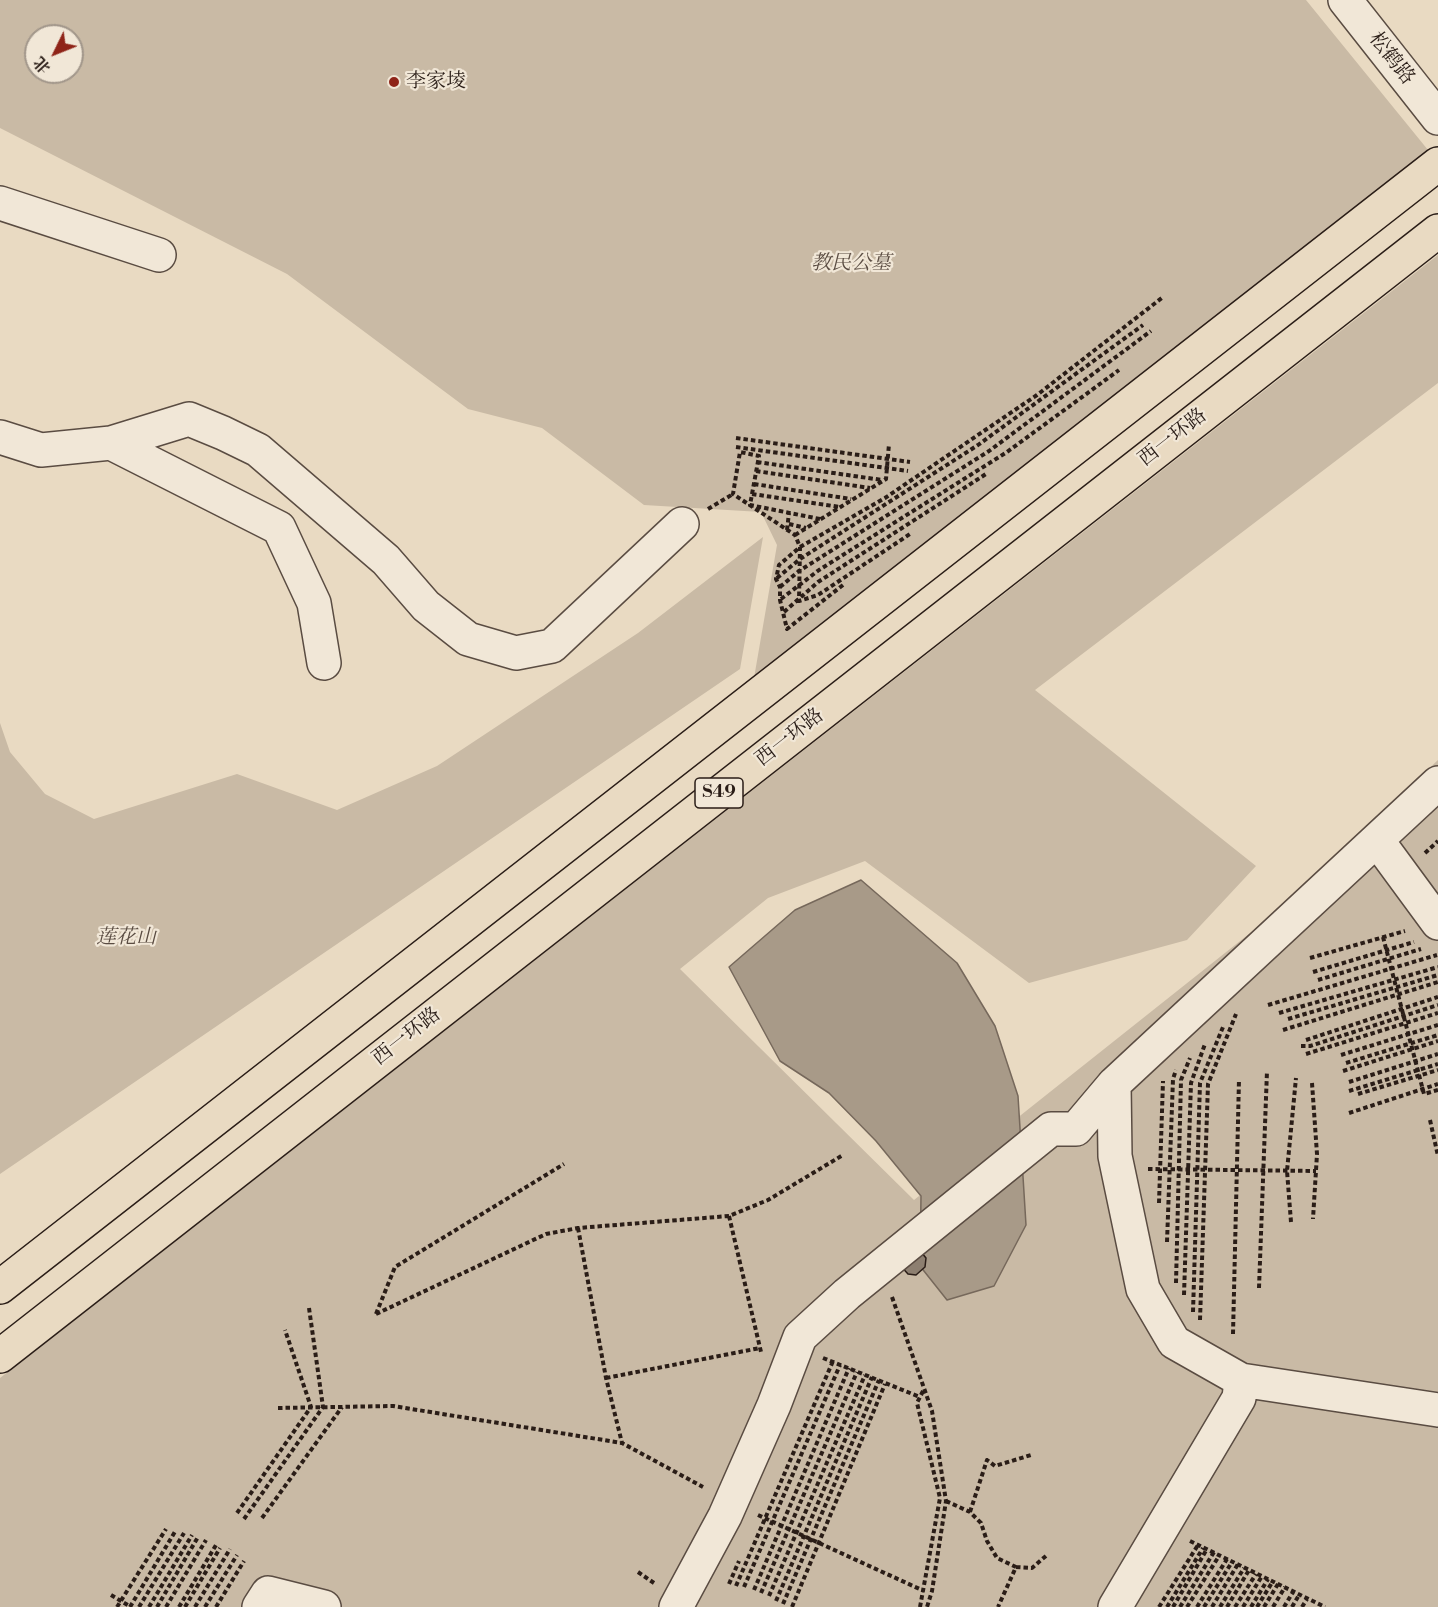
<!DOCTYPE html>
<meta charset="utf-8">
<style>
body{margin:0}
#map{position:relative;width:1438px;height:1607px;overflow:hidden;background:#e9dac2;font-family:"Libre Bodoni","Noto Serif SC",serif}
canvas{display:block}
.north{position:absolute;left:24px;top:24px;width:60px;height:60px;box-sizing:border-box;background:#f1e7d7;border:2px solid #a1968a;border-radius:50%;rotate:227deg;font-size:16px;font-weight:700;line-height:24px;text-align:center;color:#2a1d17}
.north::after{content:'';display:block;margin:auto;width:21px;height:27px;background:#8f2418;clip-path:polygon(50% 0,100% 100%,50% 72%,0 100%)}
</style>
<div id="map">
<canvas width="1438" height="1607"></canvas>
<div class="north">北</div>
</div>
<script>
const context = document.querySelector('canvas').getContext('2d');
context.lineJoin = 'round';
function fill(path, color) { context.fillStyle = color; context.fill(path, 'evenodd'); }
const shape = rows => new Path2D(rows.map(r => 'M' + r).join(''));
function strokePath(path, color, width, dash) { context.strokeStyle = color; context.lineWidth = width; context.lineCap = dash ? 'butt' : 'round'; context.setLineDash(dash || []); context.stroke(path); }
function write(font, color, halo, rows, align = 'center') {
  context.font = font + ' "Libre Bodoni","Noto Serif SC",serif'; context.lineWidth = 4.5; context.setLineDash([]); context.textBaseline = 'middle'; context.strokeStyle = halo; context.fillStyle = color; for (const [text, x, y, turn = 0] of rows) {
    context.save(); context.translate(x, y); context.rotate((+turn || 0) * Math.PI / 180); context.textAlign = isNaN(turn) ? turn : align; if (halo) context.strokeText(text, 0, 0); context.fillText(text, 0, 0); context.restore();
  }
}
fill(shape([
 [0,0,1306,0,1428,150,754,678,777,545,761,512,644,505,542,428,468,409,287,274,0,128],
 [36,36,72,36,72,72,36,72],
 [1438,255,1438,383,1035,690,1256,866,1187,940,1029,983,865,861,768,898,680,969,914,1200,1269,918,1438,760,1438,1607,0,1607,0,1378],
 [763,537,740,669,0,1174,0,723,10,752,45,794,94,819,237,774,337,810,437,766,638,633]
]), '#c9baa5');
const water = shape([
 [861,880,957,963,995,1026,1018,1096,1026,1225,994,1286,947,1300,920,1266,921,1196,876,1141,829,1093,780,1061,729,967,795,910,861,880]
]);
fill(water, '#a89a88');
strokePath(water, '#76685b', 1.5);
const building = shape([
 [917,1247,926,1258,925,1267,916,1275,908,1274,898,1263,917,1247]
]);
fill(building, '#8d7f70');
strokePath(building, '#2a1d17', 1.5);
const minor = shape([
 [1345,0,1438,118],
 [0,203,159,255],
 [0,437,41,450,111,443,189,419,223,433,258,450,386,560,426,606,468,639,516,653,552,646,682,524],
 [111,443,279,528,314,603,324,663],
 [1377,840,1438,923],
 [1241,1380,1438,1410],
 [259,1607,268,1593,324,1607],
 [676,1607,725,1516,774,1405,800,1337,847,1294,1051,1129,1076,1129,1114,1084],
 [1115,1607,1239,1398,1241,1380,1174,1342,1143,1289,1115,1156,1114,1084,1438,783]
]);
const highway = shape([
 [0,1287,1438,164],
 [0,1356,1438,231]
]);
strokePath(minor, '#5a4c42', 36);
strokePath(highway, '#2a1d17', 36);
strokePath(shape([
 [736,438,910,462],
 [736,447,908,471],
 [757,462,882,480],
 [756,471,870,488],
 [754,484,851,499],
 [752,494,840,507],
 [708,509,733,494],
 [820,519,750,505,759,456,740,452,733,494,795,535,800,547,799,601,818,595,910,534],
 [789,524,806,528],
 [787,530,789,513],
 [795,535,886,479,889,444],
 [777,578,800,559,978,445,1143,325],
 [843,585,787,629,780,600,780,587,776,579,779,565,800,547,885,498,1037,395,1163,297],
 [780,587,799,571,989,451,1151,331],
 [781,599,819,570,1007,452,1119,370],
 [784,612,818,582,986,474],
 [1425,853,1438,841],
 [1383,937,1424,1094,1438,1090],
 [1310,958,1405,931],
 [1313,972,1414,942],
 [1318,980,1421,949],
 [1268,1005,1437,955],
 [1279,1013,1438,967],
 [1288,1019,1438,975],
 [1283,1030,1438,982],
 [1306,1040,1438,997],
 [1301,1046,1310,1046,1438,1005],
 [1306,1054,1438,1013],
 [1341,1055,1438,1025],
 [1346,1063,1438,1035],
 [1343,1071,1438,1041],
 [1349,1082,1438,1054],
 [1312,1083,1317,1154,1313,1219],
 [1349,1091,1438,1064],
 [1358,1094,1438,1070],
 [1349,1113,1438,1084],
 [1430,1120,1438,1156],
 [1148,1169,1316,1171],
 [1159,1203,1163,1081],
 [729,1216,761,1352],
 [1291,1222,1287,1171,1296,1078],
 [578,1228,606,1378,622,1443],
 [1167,1242,1173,1079,1176,1070],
 [1176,1283,1181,1080,1190,1058],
 [1259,1288,1267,1071],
 [1184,1295,1191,1083,1205,1044],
 [892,1297,932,1411,946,1501,932,1591,927,1607],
 [1193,1312,1200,1083,1223,1027],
 [376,1314,546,1234,578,1228,729,1216,768,1200,843,1155],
 [376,1314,395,1267,564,1164],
 [1200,1320,1208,1084,1236,1014],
 [1233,1334,1239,1079],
 [823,1358,920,1397],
 [606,1378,760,1348],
 [278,1408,393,1406,622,1443,703,1487],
 [946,1501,970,1512,981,1523,987,1541,997,1558,1016,1567,998,1607],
 [970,1512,987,1460,995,1466,1031,1455],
 [237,1513,311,1407,285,1330],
 [758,1515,924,1591],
 [262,1518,342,1407],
 [244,1519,323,1407,309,1308],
 [1190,1541,1325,1607],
 [1016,1567,1032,1568,1047,1555],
 [638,1572,654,1583],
 [729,1584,739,1561],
 [736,1586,833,1361],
 [744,1587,840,1365],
 [754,1590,849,1368],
 [761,1593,857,1372],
 [111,1595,131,1607],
 [769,1596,865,1375],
 [776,1601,872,1377],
 [783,1604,879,1380],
 [117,1607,166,1529],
 [130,1607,176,1530],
 [139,1607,184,1533],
 [149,1607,192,1535],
 [157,1607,198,1537],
 [166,1607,206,1540],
 [179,1607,216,1545],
 [185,1607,220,1548],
 [195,1607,230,1549],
 [205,1607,237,1555],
 [216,1607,244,1561],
 [792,1607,885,1384],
 [920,1607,940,1498,917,1403,924,1389],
 [1159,1607,1198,1545],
 [1167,1607,1203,1548],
 [1173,1607,1207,1549],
 [1180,1607,1214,1552],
 [1187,1607,1219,1556],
 [1197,1607,1227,1559],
 [1204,1607,1232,1562],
 [1212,1607,1238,1564],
 [1220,1607,1244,1568],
 [1227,1607,1249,1570],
 [1235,1607,1256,1574],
 [1243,1607,1262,1576],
 [1251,1607,1268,1579],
 [1257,1607,1273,1581],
 [1264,1607,1278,1584],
 [1273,1607,1285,1587],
 [1284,1607,1293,1592],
 [1292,1607,1299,1595],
 [1302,1607,1307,1599]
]), '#2a1d17', 4, [4.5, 3]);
strokePath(minor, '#f1e7d7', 33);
strokePath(highway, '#e9dac2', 33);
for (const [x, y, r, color] of [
 [394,82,6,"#8f2418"]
]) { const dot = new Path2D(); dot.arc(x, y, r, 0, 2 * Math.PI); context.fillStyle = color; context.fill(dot); strokePath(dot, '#f1e7d7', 2); }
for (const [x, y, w] of [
 [719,793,48]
]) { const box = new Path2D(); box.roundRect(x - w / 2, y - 15, w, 30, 4.5); context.fillStyle = '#f1e7d7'; context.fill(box); strokePath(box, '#2a1d17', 1.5); }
write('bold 18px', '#2a1d17', null, [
 ["S49",719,793]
]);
write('20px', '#2a1d17', '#f1e7d7', [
 ["松鹤路",1391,59,52],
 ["西一环路",1173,438,-38],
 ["西一环路",790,738,-38],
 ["西一环路",407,1037,-38]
]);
write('20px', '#2a1d17', '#f1e7d7', [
 ["李家堎",406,82]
], 'left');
write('italic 20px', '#5a4c42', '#f1e7d7', [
 ["教民公墓",851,264],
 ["莲花山",126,938]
]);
</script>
